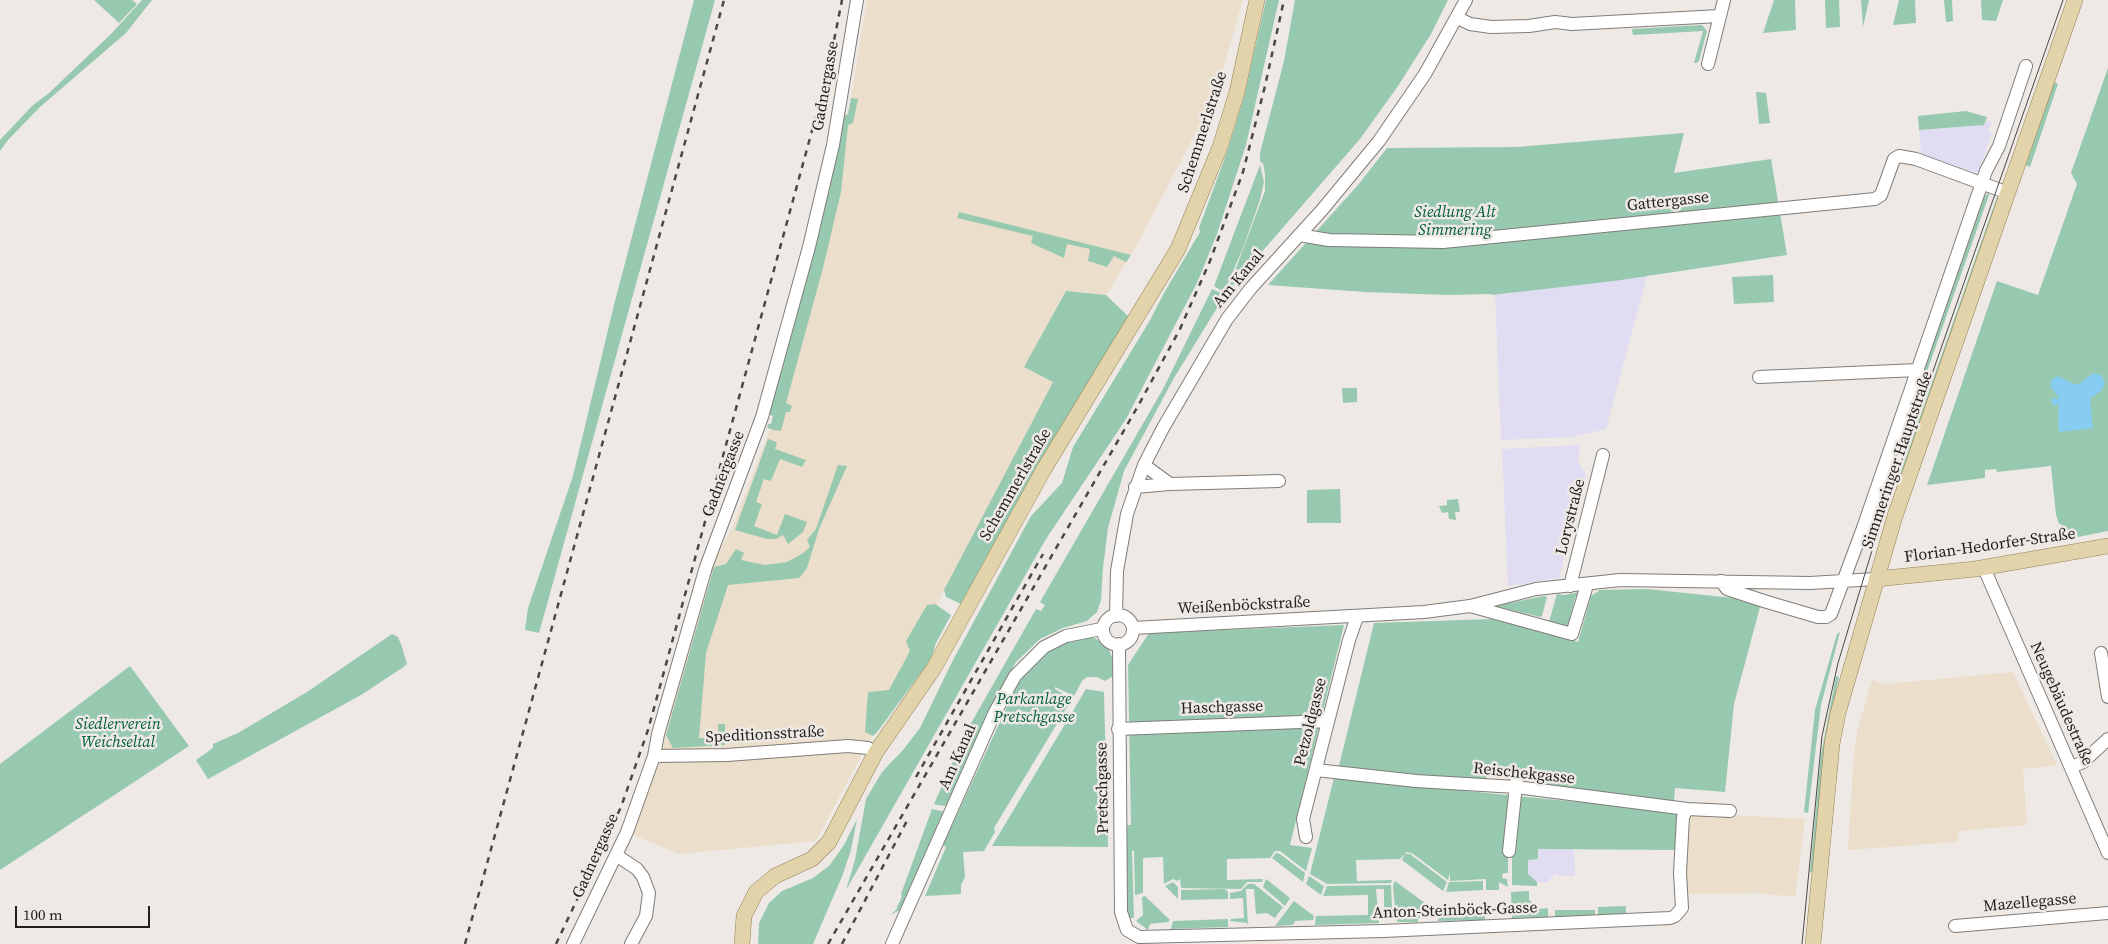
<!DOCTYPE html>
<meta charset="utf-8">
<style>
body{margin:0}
#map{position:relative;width:2108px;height:944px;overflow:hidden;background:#eee9e5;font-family:"Source Serif 4",serif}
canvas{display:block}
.scale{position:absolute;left:15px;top:906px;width:135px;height:22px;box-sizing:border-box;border:2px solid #201f1d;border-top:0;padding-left:6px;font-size:15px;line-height:18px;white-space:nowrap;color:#201f1d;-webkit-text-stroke:4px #eee9e5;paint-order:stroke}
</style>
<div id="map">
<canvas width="2108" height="944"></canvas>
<div class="scale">100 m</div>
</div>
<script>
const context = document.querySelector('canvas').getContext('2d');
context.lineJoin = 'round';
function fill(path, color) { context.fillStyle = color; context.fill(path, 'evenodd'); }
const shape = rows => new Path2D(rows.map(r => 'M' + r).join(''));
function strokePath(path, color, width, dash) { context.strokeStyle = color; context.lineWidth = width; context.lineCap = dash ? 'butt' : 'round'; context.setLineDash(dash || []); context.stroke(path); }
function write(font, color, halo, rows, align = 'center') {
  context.font = font + ' "Source Serif 4",serif'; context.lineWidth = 5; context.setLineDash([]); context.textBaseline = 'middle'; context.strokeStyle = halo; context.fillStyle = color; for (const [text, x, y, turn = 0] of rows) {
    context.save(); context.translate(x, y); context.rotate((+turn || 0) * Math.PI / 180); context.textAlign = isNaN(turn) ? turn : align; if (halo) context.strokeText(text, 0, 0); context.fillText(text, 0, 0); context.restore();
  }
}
fill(shape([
 [867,0,1243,0,1223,69,1204,117,1135,248,1106,295,1065,291,1025,367,1053,382,944,590,876,728,816,841,678,854,627,832,710,569,733,526,770,429,823,268],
 [2013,672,2057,765,2023,769,2027,825,1959,831,1957,842,1848,850,1854,752,1858,728,1872,680,1886,684],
 [1695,813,1805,819,1795,897,1756,893,1686,894,1689,818]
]), '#ebdeca');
fill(shape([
 [1986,120,1992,122,1988,132,1992,133,1979,171,1976,173,1921,155,1919,130,1984,125],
 [1647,276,1606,429,1572,437,1501,440,1495,295],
 [1580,445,1578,461,1586,476,1575,514,1568,515,1569,539,1559,578,1508,586,1502,449],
 [1512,849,1574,849,1575,876,1559,876,1555,873,1548,882,1537,882,1537,886,1512,885]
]), '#e0ddf3');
fill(shape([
 [94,0,132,0,137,4,119,23],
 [142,0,152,0,126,33,40,107,8,140,0,151,0,140,32,106,49,93,112,33],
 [694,0,715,0,539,633,525,630,528,608,573,476,614,305],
 [1266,0,1279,0,1246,145,1217,234,1197,283,1126,419,1046,539,846,890,855,860,866,799,882,772,903,750,920,728,953,660,1031,516,1062,483,1073,447,1149,322,1164,293,1200,232,1199,228,1227,152,1244,97],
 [1295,0,1448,0,1431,34,1398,86,1360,139,1227,292,1265,191,1265,174,1263,163,1260,162,1260,153,1284,61],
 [1774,0,1795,0,1796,30,1763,33],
 [1825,0,1839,0,1840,27,1826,28],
 [1861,0,1869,0,1863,27],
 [1899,0,1915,0,1916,23,1893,25],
 [1944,0,1952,0,1953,21,1946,22],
 [1981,0,2003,0,1996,21,1982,20],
 [1702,25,1707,31,1699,61,1696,63,1694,63,1703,31,1633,35,1632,29],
 [2108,68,2108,531,2063,540,2061,524,2059,524,2056,515,2051,466,1997,472,1996,469,1985,470,1985,478,1927,485,1997,281,2038,295,2077,184,2071,173],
 [2054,82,2058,84,2030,167,2026,165],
 [1756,92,1766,93,1770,123,1759,124],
 [851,98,858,99,853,123,848,125,841,192,823,268,786,403,792,406,790,412,786,412,781,431,774,430,767,428,768,424,771,424,773,416,767,414,844,116,848,114],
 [1966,111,1987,117,1984,125,1919,130,1918,116],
 [1684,133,1674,173,1771,159,1787,255,1614,281,1492,295,1491,294,1447,295,1365,292,1268,285,1358,185,1387,148,1517,147],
 [1260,165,1264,182,1260,200,1243,248,1224,292,1214,286],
 [1990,192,1879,508,1874,509,1983,197],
 [1997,197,1999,198,1898,485,1896,485],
 [959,212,1131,255,1126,262,1114,256,1107,267,1088,261,1090,249,1067,244,1064,258,1031,243,1033,236,957,218],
 [1773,275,1774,302,1734,304,1732,277],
 [1212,289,1225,295,1174,378,1124,471,1108,528,1103,568,1101,600,1097,612,1087,621,1063,628,1040,639,1016,662,999,692,947,806,937,805,934,804,966,732,1036,609,1041,611,1045,605,1040,602,1163,389],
 [1066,291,1106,295,1130,318,965,601,961,604,946,597,944,590,1053,382,1024,367],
 [1342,388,1357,388,1357,402,1343,403],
 [768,439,777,442,775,449,806,460,802,467,780,459,771,481,764,479,756,502,762,504,754,526,777,535,785,514,807,522,803,532,788,544,783,535,776,539,767,539,735,530],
 [838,465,847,466,819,529,807,568,799,578,728,585,706,653,699,738,718,738,718,724,725,724,725,745,673,748,666,735,714,567,726,564,736,549,744,553,741,560,765,565,787,562,802,554,810,547,807,540,816,529],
 [1340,489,1341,523,1307,523,1307,490],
 [1458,499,1460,512,1455,512,1456,520,1449,519,1448,512,1442,513,1439,506,1447,505,1447,500],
 [1647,589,1733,598,1760,607,1734,704,1725,792,1675,788,1674,801,1547,787,1547,781,1487,774,1486,782,1339,766,1374,623,1492,619,1578,642,1591,596,1600,590],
 [1579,592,1575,598,1569,621,1571,625,1568,628,1549,622,1557,594,1564,595],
 [1544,596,1547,597,1542,616,1540,617,1499,607,1495,609,1490,607],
 [935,604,951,615,936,643,931,659,878,731,873,736,865,732,868,692,889,690,910,651,906,641,927,605],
 [1344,625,1290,845,1312,848,1306,871,1280,851,1275,851,1270,858,1227,859,1227,880,1263,879,1262,882,1247,882,1241,889,1181,888,1180,879,1177,881,1173,879,1164,884,1163,857,1143,858,1143,893,1135,895,1134,851,1132,851,1134,918,1128,918,1126,825,1131,825,1128,665,1149,633],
 [1840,632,1821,705,1808,813,1804,812,1815,710,1837,634],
 [392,634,398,637,402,647,407,664,402,668,361,695,208,779,196,760,213,748,213,744,238,733,307,692],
 [1085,636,1093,637,1107,646,1112,657,1113,676,1105,681,1097,677,1087,677,1082,681,1074,696,1055,687,1055,689,1072,699,994,828,995,832,984,851,963,852,965,877,961,885,961,894,925,896,946,847,943,845,1022,674,1042,654,1066,641],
 [130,666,189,746,0,870,0,764],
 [1836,676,1839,677,1825,741,1813,873,1810,872,1821,755],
 [1086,689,1104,692,1108,847,992,846],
 [1334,778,1680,812,1676,850,1538,849,1538,859,1528,860,1528,874,1537,882,1537,886,1512,885,1512,850,1508,850,1508,873,1503,873,1502,878,1507,879,1508,887,1499,882,1499,890,1486,890,1486,879,1450,881,1450,873,1448,880,1413,854,1407,852,1400,859,1356,860,1357,881,1392,880,1391,883,1327,884,1310,874],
 [932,809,945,812,900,910,890,915,896,910,902,896,901,894],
 [857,819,851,850,843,874,813,944,758,944,759,923,769,903,782,891,813,878,829,866,844,845],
 [1276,853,1280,854,1305,873,1303,882,1272,858],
 [1405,854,1410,854,1447,882,1443,891,1402,860],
 [1309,876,1324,886,1321,895,1306,884],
 [1266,879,1290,898,1285,906,1263,887],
 [1395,881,1437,912,1435,915,1418,918,1418,922,1397,922,1397,915,1409,914,1408,908,1395,909,1393,885],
 [1483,881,1483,890,1446,892,1449,882],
 [1173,882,1178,887,1178,899,1165,886],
 [1248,884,1254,884,1283,907,1275,918,1267,913,1256,914,1254,889,1246,889,1248,926,1247,923,1230,921,1231,919,1244,918,1243,898,1230,899,1230,893,1241,891],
 [1391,885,1392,908,1384,907,1384,889,1376,889,1379,923,1315,925,1316,916,1368,915,1368,895,1323,896,1327,886],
 [1225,889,1228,892,1228,899,1181,900,1181,890],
 [1529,891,1529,900,1540,909,1548,908,1548,917,1512,918,1511,892],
 [1145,896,1170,920,1168,922,1150,924,1148,930,1136,921,1143,915,1142,897],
 [1294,901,1314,916,1313,920,1295,921,1293,925,1275,926],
 [1626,906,1626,916,1598,916,1598,907],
 [1555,910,1595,910,1595,916,1555,917],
 [1485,911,1485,920,1438,921,1439,913],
 [1228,919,1228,927,1171,929,1173,921]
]), '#97c9b0');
fill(shape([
 [2093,373,2101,375,2105,383,2102,390,2090,399,2093,428,2059,432,2058,403,2053,406,2051,401,2053,397,2058,400,2058,396,2051,388,2051,380,2058,376,2074,384,2079,384]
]), '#87cdf1');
const minor = shape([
 [1458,18,1470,24,1491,27,1529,26,1555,22,1572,24,1719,16],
 [1708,64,1724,0],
 [1299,235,1329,240,1443,242,1875,199,1881,195,1894,159,1899,156,1916,159,2008,193],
 [1759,377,1918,370],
 [1144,465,1170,484],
 [1135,487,1170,484,1279,481],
 [1984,568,2108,853],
 [1721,581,1727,589,1767,602,1818,617,1826,617,1831,614,1863,528,1986,171,1999,146,2026,66],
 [1570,586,1603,455],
 [1470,606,1572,634,1587,585],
 '1103 630a15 15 0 1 1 30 0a15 15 0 1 1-30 0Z',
 [1116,616,1117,571,1127,514,1144,465,1163,428,1227,319,1251,288,1322,210,1379,141,1425,74,1466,0],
 [1133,628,1424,612,1470,606,1536,589,1620,580,1810,583,1876,579],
 [1119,644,1121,912,1127,930,1139,937,1383,931,1670,918,1675,916,1682,908,1680,873,1683,817,1687,809],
 [2101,653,2108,697],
 [1118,729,1327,721],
 [654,756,727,755,848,746,868,748,876,752],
 [2072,767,2083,762,2108,739],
 [1316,770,1416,781,1516,787,1687,809,1730,811],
 [1306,837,1303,819,1349,640,1357,617],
 [1509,851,1517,776],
 [616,855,637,869,643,877,649,893,646,916,631,944],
 [1955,926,2108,913],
 [573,944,627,832,654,756,658,734,706,567,762,417,809,247,833,145,857,0],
 [892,944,994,714,1015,676,1044,647,1066,636,1101,629]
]);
const major = shape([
 [1876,579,1975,569,2108,546],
 [742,944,744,916,756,892,775,876,812,859,829,842,876,752,934,668,1044,469,1178,249,1220,147,1237,92,1257,0],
 [1813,944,1832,744,1838,713,1895,516,2075,0]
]);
strokePath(minor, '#807c78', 14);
strokePath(major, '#928155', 16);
strokePath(minor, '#fff', 12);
strokePath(major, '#e3d3ab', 15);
strokePath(shape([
 [1802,944,1822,736,1838,663,1883,514,2063,0]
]), '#494845', 1);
strokePath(shape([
 [916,777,1043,554],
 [465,944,724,0],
 [556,944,621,807,648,730,827,76,842,0],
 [828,944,1138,406,1180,329,1210,261,1243,172,1265,86,1284,0],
 [842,944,909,817]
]), '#494845', 2.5, [6, 6]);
write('16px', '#201f1d', '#eee9e5', [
 ["Gadnergasse",826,86,-80],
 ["Schemmerlstraße",1203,132,-72],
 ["Gattergasse",1668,202,-6],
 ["Am Kanal",1239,279,-50],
 ["Simmeringer Hauptstraße",1898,460,-71],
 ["Gadnergasse",724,474,-69],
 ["Schemmerlstraße",1016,485,-60],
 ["Lorystraße",1571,517,-76],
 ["Florian-Hedorfer-Straße",1990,546,-8],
 ["Weißenböckstraße",1244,606,-3],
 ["Neugebäudestraße",2061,704,66],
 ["Haschgasse",1222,708,-2],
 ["Petzoldgasse",1311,722,-76],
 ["Speditionsstraße",765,735,-3],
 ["Am Kanal",958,757,-66],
 ["Reischekgasse",1524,774,6],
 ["Pretschgasse",1103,788,-91],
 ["Gadnergasse",596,856,-66],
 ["Mazellegasse",2030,903,-5],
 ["Anton-Steinböck-Gasse",1455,911,-2]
]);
write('italic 16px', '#005e3f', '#eee9e5', [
 ["Siedlung Alt",1455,213],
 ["Simmering",1455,231],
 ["Parkanlage",1034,700],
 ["Pretschgasse",1034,718],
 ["Siedlerverein",118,725],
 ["Weichseltal",118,743]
]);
</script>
